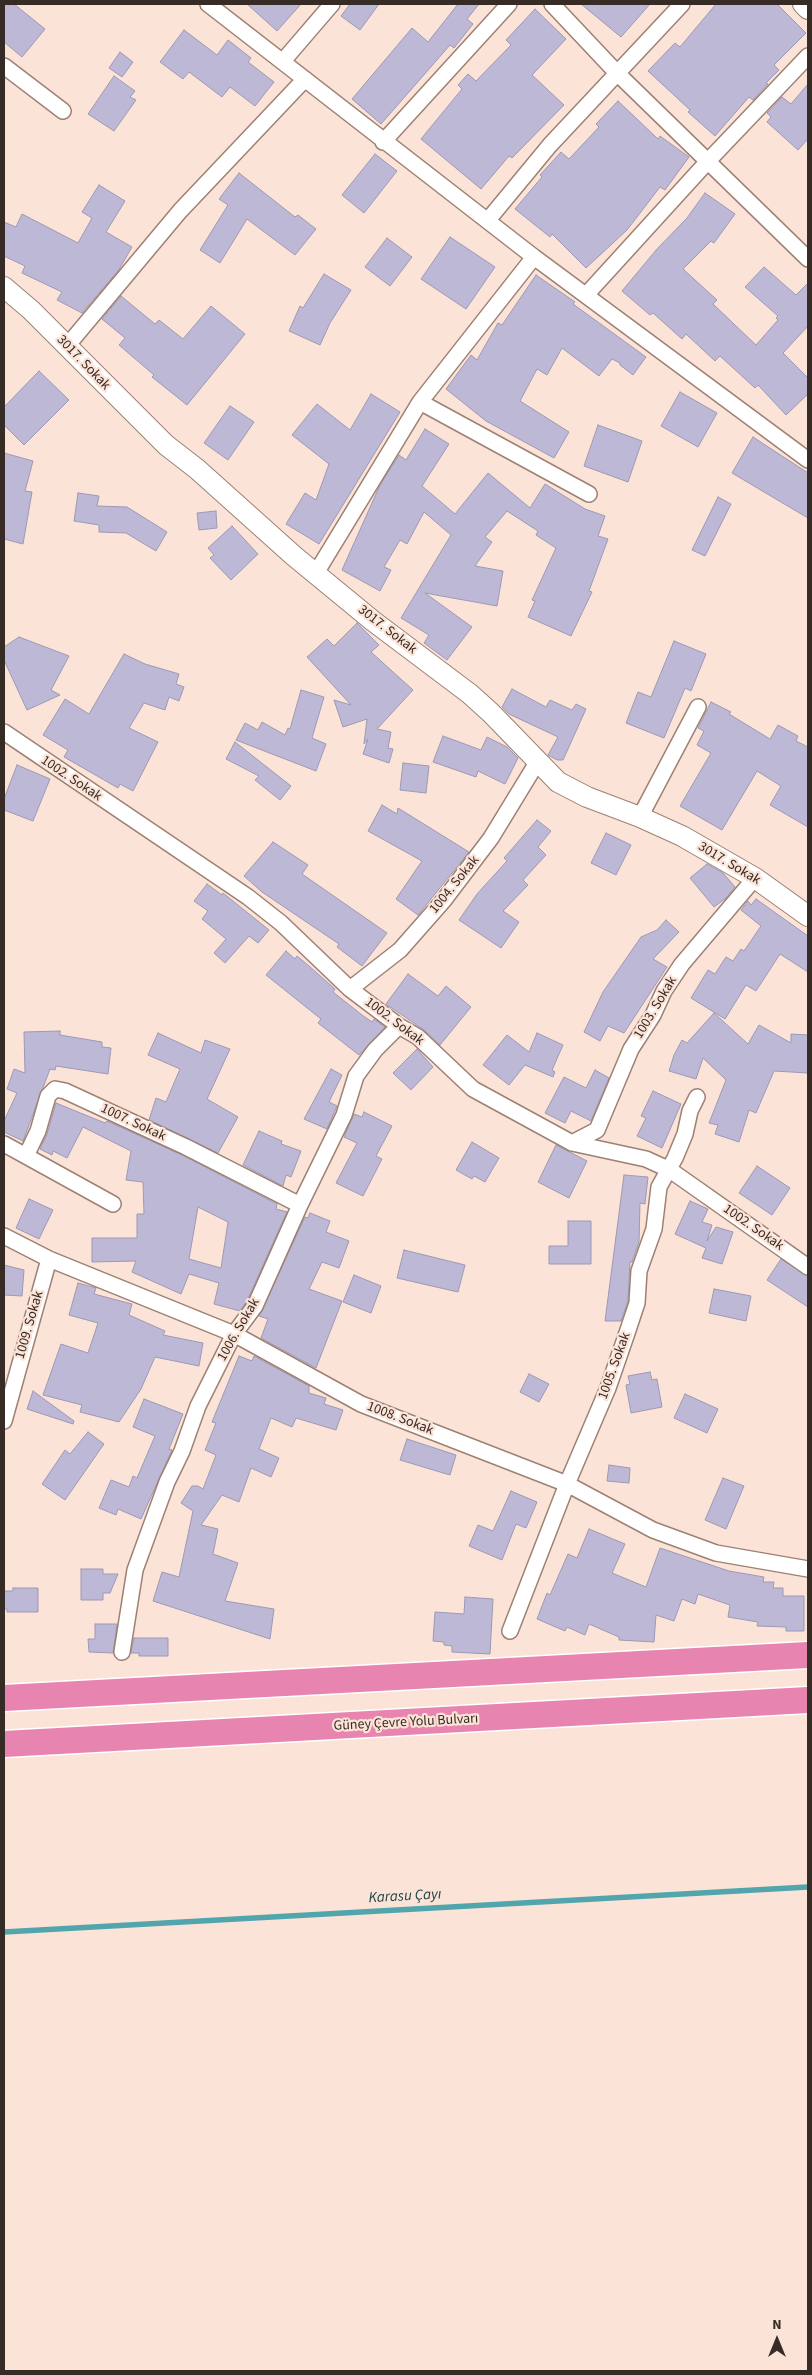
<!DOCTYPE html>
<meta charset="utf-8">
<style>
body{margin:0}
#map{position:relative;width:812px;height:2375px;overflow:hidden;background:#fce3d7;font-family:"Source Sans 3",sans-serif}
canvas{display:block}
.frame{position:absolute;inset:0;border:5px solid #372b25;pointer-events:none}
.north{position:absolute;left:752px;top:2315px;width:50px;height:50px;-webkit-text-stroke:4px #fce3d7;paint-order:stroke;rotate:0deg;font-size:14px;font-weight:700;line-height:20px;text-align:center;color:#372b25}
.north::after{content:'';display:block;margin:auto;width:18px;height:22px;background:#372b25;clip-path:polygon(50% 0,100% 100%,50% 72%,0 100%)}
</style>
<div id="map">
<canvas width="812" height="2375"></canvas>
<div class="frame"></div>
<div class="north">N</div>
</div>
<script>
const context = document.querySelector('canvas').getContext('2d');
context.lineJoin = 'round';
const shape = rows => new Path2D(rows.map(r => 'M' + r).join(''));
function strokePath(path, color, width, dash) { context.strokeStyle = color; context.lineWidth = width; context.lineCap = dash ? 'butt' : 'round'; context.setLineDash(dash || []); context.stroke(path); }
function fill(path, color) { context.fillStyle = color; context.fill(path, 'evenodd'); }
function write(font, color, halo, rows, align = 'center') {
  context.font = font + ' "Source Sans 3",sans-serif'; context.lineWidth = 4.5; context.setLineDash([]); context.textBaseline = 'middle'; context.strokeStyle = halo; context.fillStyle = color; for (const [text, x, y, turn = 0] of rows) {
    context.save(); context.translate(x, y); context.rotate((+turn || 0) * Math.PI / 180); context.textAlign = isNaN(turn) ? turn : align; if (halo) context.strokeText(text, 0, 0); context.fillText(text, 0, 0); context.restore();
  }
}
strokePath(shape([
 [4,1932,808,1887]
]), '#51a5ac', 5.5);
const building = shape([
 [4,4,14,4,45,29,22,57,4,42,4,4],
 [247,4,301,4,277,31,247,4],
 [350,4,379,4,360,30,341,16,350,4],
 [458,4,479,4,467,19,473,24,454,48,450,45,381,124,352,99,412,28,428,42,458,4],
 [581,4,650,4,621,37,581,4],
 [716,4,777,4,806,33,774,65,779,70,766,83,768,84,753,100,749,97,715,136,688,112,690,110,648,71,675,43,680,47,716,4],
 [535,9,566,39,532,75,564,105,512,158,509,156,481,189,421,139,462,89,458,85,468,74,476,81,511,45,506,40,535,9],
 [184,30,217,55,228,40,251,58,248,62,274,82,255,106,230,87,222,97,189,72,183,79,160,62,184,30],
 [120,52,133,62,122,77,109,68,120,52],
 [114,76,135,91,130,97,136,100,114,131,88,114,114,76],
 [808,84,808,139,798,150,767,122,771,117,767,113,782,97,791,104,808,84],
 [618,101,658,139,660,136,689,157,665,190,660,187,627,230,586,268,552,234,550,237,515,209,542,177,540,175,561,152,569,159,599,127,596,124,618,101],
 [375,154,397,171,364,213,342,195,375,154],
 [239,173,295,217,298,215,316,229,295,255,247,219,220,263,200,250,228,205,219,199,239,173],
 [99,185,125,201,106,232,132,247,118,271,82,313,57,300,62,292,22,273,25,266,4,256,4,222,16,227,22,214,78,243,92,218,82,212,99,185],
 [705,193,735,214,714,243,711,241,683,269,717,300,713,304,756,345,778,320,776,318,778,316,745,287,764,267,796,295,808,283,808,326,783,353,808,378,808,394,786,415,758,385,755,388,720,356,715,361,686,334,682,339,653,313,650,315,622,291,657,249,687,218,705,193],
 [450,237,495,267,466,309,421,279,450,237],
 [387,238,412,257,390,286,365,267,387,238],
 [324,274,351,290,330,323,320,345,289,331,300,306,303,308,324,274],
 [536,275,575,302,573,304,646,357,633,375,620,365,620,363,612,359,599,376,562,348,547,375,537,369,520,401,569,432,554,458,486,421,446,389,471,355,477,360,498,323,502,325,536,275],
 [121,296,155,324,159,320,183,339,211,306,245,334,187,405,152,377,154,375,119,345,125,338,102,319,121,296],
 [39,371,69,400,24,445,4,425,4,407,39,371],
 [680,392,717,413,698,447,661,426,680,392],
 [371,394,400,412,319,544,286,524,305,493,316,500,329,464,292,435,317,404,350,430,371,394],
 [230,406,254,422,228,460,204,443,230,406],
 [598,425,642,441,628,482,584,466,598,425],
 [425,429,449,444,422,486,455,514,488,473,530,508,545,484,585,509,605,516,598,536,608,539,589,591,592,592,571,636,528,617,535,601,532,600,556,548,536,535,538,531,507,511,485,537,492,542,475,566,503,571,497,606,425,593,472,627,447,660,424,643,429,635,401,618,451,535,424,512,407,544,400,540,384,567,391,570,380,591,342,570,380,485,399,455,406,460,425,429],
 [753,437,808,473,808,518,732,473,753,437],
 [4,453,33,461,25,491,32,492,23,544,4,539,4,453],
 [78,493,99,496,97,506,127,507,167,532,156,551,126,533,99,532,99,525,74,521,78,493],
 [718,497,731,504,705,556,692,550,718,497],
 [216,511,217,528,199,530,197,513,216,511],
 [232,526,258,554,231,580,210,558,214,555,208,548,232,526],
 [357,623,379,645,371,652,413,690,377,729,391,732,388,748,393,749,389,763,363,754,368,739,364,744,367,719,343,727,334,700,351,705,307,657,327,639,334,646,357,623],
 [19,637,69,656,51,690,60,695,27,710,4,660,4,647,19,637],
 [674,641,706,654,691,691,685,688,664,738,626,723,638,692,651,697,674,641],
 [124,654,145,664,179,674,176,684,184,687,179,701,169,697,165,710,144,703,129,728,158,742,133,791,120,784,118,788,64,757,68,750,43,735,65,699,89,714,124,654],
 [512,689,546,707,550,700,572,710,576,704,586,709,563,760,557,760,548,755,558,737,509,714,502,707,512,689],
 [301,690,324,697,312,738,326,744,316,771,236,740,245,723,258,730,262,722,285,735,288,728,290,729,301,690],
 [711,702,731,712,729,714,770,739,778,725,798,736,796,741,808,747,808,827,770,805,781,786,757,771,722,830,680,806,711,753,697,745,704,731,698,728,711,702],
 [443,736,481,750,487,737,507,747,518,758,505,784,478,771,476,777,433,762,443,736],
 [235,742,291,786,280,800,255,780,259,776,226,759,235,742],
 [403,763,429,766,426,793,400,790,403,763],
 [17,765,50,779,33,821,4,810,4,799,17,765],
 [382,805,397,814,398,808,469,852,418,915,396,899,422,861,368,831,382,805],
 [537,820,551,831,538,847,546,855,523,880,528,885,503,911,519,922,501,948,459,920,477,894,507,861,504,858,537,820],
 [606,833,631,845,616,875,591,863,606,833],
 [273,842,308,865,302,874,387,933,362,966,337,947,339,944,262,892,244,876,273,842],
 [707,864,723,873,735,887,726,898,714,907,690,878,707,864],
 [207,884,222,895,223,893,269,930,258,943,249,936,225,963,214,953,226,939,202,919,208,911,194,901,207,884],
 [756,899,808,936,808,972,780,954,756,991,746,985,725,1019,691,998,708,970,715,974,726,957,733,961,741,949,744,951,761,926,741,910,748,901,751,905,756,899],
 [666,920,679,932,653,959,667,967,624,1033,608,1026,600,1041,584,1032,603,992,641,937,657,930,666,920],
 [286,951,295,959,297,956,309,966,335,989,333,992,362,1015,372,1022,374,1019,385,1027,359,1055,318,1023,321,1019,266,975,286,951],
 [408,974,438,996,446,986,471,1007,440,1045,424,1030,386,1004,408,974],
 [714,1013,748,1044,759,1025,791,1043,791,1034,808,1035,808,1073,774,1071,756,1113,749,1110,739,1142,715,1134,718,1125,709,1123,726,1080,703,1058,696,1079,669,1071,674,1055,682,1040,687,1043,714,1013],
 [60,1031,60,1035,102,1042,102,1047,111,1048,108,1074,56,1066,55,1070,50,1069,23,1141,4,1132,4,1121,17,1093,7,1089,14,1069,25,1073,24,1032,60,1031],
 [158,1033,201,1053,205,1040,230,1049,207,1099,238,1117,218,1153,149,1120,156,1098,166,1102,180,1069,148,1055,158,1033],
 [537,1033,563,1045,552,1070,555,1072,553,1077,525,1065,509,1085,483,1065,507,1035,529,1052,537,1033],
 [417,1049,433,1067,411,1090,393,1073,417,1049],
 [331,1069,342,1075,329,1102,337,1106,327,1129,304,1119,331,1069],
 [595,1070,609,1078,591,1121,571,1111,565,1123,545,1113,564,1077,586,1088,595,1070],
 [653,1091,681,1104,662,1148,637,1136,646,1118,641,1116,653,1091],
 [56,1103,105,1123,107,1121,182,1155,277,1204,276,1209,287,1212,247,1301,240,1311,214,1304,219,1283,189,1274,181,1294,132,1272,136,1261,92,1262,92,1238,137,1238,137,1214,144,1214,143,1182,126,1180,131,1151,83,1127,67,1158,53,1151,52,1155,40,1149,47,1134,56,1103],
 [198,1207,228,1222,221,1268,189,1259,198,1207],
 [364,1112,392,1126,376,1156,382,1159,363,1196,336,1183,357,1143,344,1137,354,1114,362,1117,364,1112],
 [259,1131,282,1141,281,1144,301,1151,291,1177,286,1175,283,1186,243,1165,259,1131],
 [472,1142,499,1158,485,1182,474,1176,472,1179,456,1170,472,1142],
 [556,1145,587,1161,569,1198,538,1182,556,1145],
 [757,1166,790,1188,772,1215,739,1193,757,1166],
 [624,1175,648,1177,645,1204,640,1203,639,1242,632,1262,630,1262,628,1301,621,1321,605,1321,624,1175],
 [29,1199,53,1210,39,1239,16,1228,29,1199],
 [690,1201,708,1209,702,1222,712,1225,707,1241,716,1227,733,1232,722,1264,702,1258,706,1248,675,1234,690,1201],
 [310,1213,330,1221,326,1232,349,1241,339,1268,322,1262,309,1289,342,1301,316,1368,261,1338,268,1319,259,1316,305,1217,308,1218,310,1213],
 [568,1221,591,1221,591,1264,549,1264,549,1246,568,1246,568,1221],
 [404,1250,465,1265,458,1292,397,1278,404,1250],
 [781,1259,808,1276,808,1307,767,1280,781,1259],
 [4,1265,24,1270,22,1296,4,1295,4,1265],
 [354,1275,381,1286,371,1313,343,1302,354,1275],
 [78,1283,96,1288,94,1294,132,1304,129,1315,165,1331,163,1335,203,1343,199,1366,155,1357,141,1389,119,1422,80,1412,82,1405,43,1395,61,1344,88,1353,98,1323,69,1315,78,1283],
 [714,1289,751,1296,746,1321,709,1313,714,1289],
 [239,1356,252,1361,254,1356,309,1386,309,1393,326,1398,324,1404,343,1410,336,1430,296,1418,292,1427,271,1418,259,1449,279,1458,271,1477,251,1468,239,1502,222,1495,201,1525,218,1529,213,1554,238,1563,225,1601,274,1609,270,1639,153,1601,162,1572,179,1577,193,1511,181,1503,192,1486,198,1486,203,1489,216,1455,205,1450,216,1423,212,1422,239,1356],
 [650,1372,652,1380,657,1379,662,1407,631,1413,626,1385,630,1384,628,1376,650,1372],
 [529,1374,549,1384,539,1402,520,1392,529,1374],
 [33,1391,74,1421,73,1424,27,1409,33,1391],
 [685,1394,718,1409,707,1433,674,1418,685,1394],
 [144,1399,183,1414,169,1449,172,1450,141,1519,118,1509,116,1515,99,1508,111,1480,129,1487,133,1476,137,1478,155,1436,133,1427,144,1399],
 [88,1432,104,1444,65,1500,42,1484,65,1450,70,1454,88,1432],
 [407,1439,456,1455,450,1475,400,1460,407,1439],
 [609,1465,630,1468,629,1483,607,1481,609,1465],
 [723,1478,744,1486,726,1529,705,1520,723,1478],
 [511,1491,537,1502,526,1528,516,1524,502,1560,469,1546,478,1525,493,1531,511,1491],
 [589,1529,625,1544,612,1573,646,1587,660,1548,729,1571,764,1577,763,1582,774,1582,773,1588,783,1588,783,1596,804,1596,804,1631,786,1631,786,1627,757,1626,758,1622,728,1617,730,1605,698,1594,695,1604,682,1599,674,1621,656,1615,654,1642,619,1640,619,1637,589,1624,585,1635,567,1627,565,1631,537,1619,547,1593,550,1595,568,1554,577,1558,589,1529],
 [81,1569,103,1569,103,1574,118,1574,110,1593,103,1593,103,1600,81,1600,81,1569],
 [13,1588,38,1588,38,1612,7,1612,7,1609,4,1609,4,1591,13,1591,13,1588],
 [465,1597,493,1599,490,1654,452,1652,452,1646,444,1645,444,1642,433,1641,435,1612,464,1614,465,1597],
 [95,1624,117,1624,113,1653,89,1652,88,1639,95,1639,95,1624],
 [134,1638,168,1638,168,1656,139,1656,139,1653,131,1653,134,1638]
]);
fill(building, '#bdb8d5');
strokePath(building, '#9d98b4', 1);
const street = shape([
 [208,4,534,257,808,460],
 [552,4,617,73,808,259],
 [283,61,332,4],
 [4,66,63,111],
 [383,142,509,4],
 [488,220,550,145,682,4],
 [586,295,709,160,808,56],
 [67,346,180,211,305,79],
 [420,402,589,494],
 [316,573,420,402,534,257],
 [4,732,248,897,281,923,350,989,399,1026,418,1037,473,1089,572,1143,646,1159,670,1170,808,1267],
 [640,817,698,707],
 [350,989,400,950,444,900,491,838,538,761],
 [572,1143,597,1130,631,1049,653,1015,664,991,682,964,755,878],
 [4,1144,26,1156,38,1131,48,1096,55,1089,65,1091,186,1147,300,1205],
 [26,1156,113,1204],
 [4,1236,49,1259,234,1334,361,1404,567,1484,653,1530,716,1553,808,1569],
 [4,1421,49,1259],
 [510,1631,567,1484,608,1388,627,1333,637,1303,639,1271,654,1229,659,1187,675,1158,685,1134,690,1111,697,1097],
 [122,1652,135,1570,167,1482,182,1451,198,1406,234,1334,255,1306,300,1205,344,1115,356,1076,375,1050,399,1026]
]);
const secondary = shape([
 [803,4,808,9],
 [4,287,31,310,166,445,197,469,294,556,373,621,470,694,491,713,558,782,587,797,640,817,682,836,755,878,808,916]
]);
const highway = shape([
 [4,1698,808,1655],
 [4,1744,808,1700]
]);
strokePath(street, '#9d8173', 18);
strokePath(secondary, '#9d8173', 22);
strokePath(highway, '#fff', 29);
strokePath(street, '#fff', 15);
strokePath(secondary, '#fff', 20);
strokePath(highway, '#e784af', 26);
write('14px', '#372b25', '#fce3d7', [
 ["3017. Sokak",83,363,46],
 ["3017. Sokak",387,630,38],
 ["1002. Sokak",71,779,34],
 ["3017. Sokak",729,864,31],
 ["1004. Sokak",455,885,-51],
 ["1003. Sokak",656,1008,-59],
 ["1002. Sokak",394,1022,37],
 ["1007. Sokak",133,1123,25],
 ["1002. Sokak",753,1228,35],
 ["1009. Sokak",30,1325,-74],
 ["1006. Sokak",239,1330,-60],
 ["1005. Sokak",615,1366,-70],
 ["1008. Sokak",400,1419,21],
 ["Güney Çevre Yolu Bulvarı",406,1723,-3]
]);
write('italic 15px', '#1b4346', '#fce3d7', [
 ["Karasu Çayı",405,1897,-3]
]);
</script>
